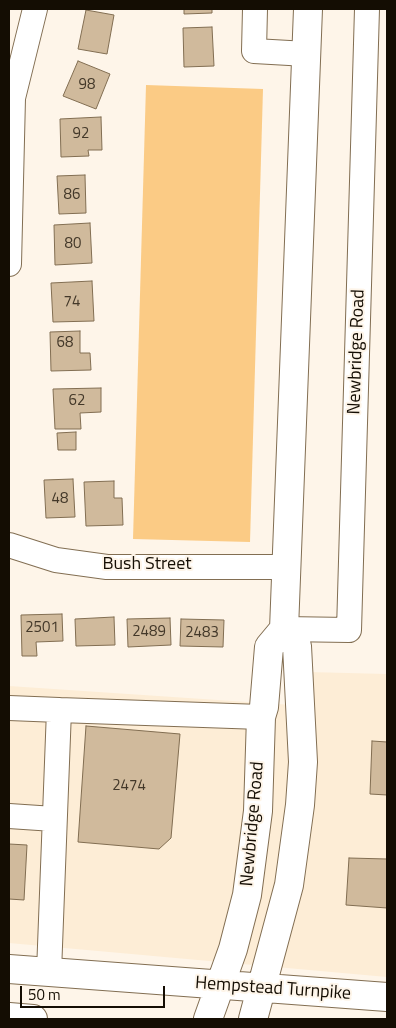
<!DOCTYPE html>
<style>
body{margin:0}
#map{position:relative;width:396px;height:1028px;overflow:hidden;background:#fef5e9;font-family:"Titillium Web",sans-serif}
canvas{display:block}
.frame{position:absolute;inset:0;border:10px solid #140d03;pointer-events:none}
.scale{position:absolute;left:20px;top:986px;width:145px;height:22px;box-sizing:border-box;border:2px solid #140d03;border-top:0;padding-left:6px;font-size:15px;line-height:18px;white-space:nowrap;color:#140d03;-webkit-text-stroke:4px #fef5e9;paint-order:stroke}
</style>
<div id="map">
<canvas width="396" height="1028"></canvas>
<div class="frame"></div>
<div class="scale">50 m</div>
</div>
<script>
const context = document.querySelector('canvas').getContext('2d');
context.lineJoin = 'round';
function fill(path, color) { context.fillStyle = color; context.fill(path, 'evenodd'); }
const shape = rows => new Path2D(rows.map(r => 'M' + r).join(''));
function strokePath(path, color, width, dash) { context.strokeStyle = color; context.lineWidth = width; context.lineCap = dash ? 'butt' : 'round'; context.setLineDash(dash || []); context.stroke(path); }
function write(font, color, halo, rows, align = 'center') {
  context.font = font + ' "Titillium Web",sans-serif'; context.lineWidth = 4; context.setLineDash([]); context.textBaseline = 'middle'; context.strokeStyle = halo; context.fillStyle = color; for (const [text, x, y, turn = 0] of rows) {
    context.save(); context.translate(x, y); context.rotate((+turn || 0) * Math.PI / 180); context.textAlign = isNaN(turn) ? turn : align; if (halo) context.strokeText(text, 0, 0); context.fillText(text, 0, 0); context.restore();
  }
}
fill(shape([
 [308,672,387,674,387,977,9,943,9,686,307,706]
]), '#fdedd6');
fill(shape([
 [146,85,263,89,250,542,133,539]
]), '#fbcb85');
const building = shape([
 [184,9,212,9,212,13,184,14,184,9],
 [86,10,114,15,107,54,78,49,86,10],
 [212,27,214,66,184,67,183,28,212,27],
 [78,61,110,74,96,109,63,96,78,61],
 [101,117,102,150,88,150,89,156,61,157,60,119,101,117],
 [85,175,86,213,59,214,57,176,85,175],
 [90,223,92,263,55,265,54,225,90,223],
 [92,281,94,321,53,322,51,283,92,281],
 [80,331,80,353,90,353,91,370,51,371,50,332,80,331],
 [101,388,101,412,80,413,81,429,55,429,53,389,101,388],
 [76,432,76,450,58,450,57,433,76,432],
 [73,479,75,517,46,518,44,480,73,479],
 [114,481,114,498,122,498,123,525,86,526,84,482,114,481],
 [62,614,63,641,36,642,37,656,22,656,21,615,62,614],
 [114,617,115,645,76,646,75,619,114,617],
 [170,618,171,645,128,647,127,619,170,618],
 [181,619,224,620,223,647,180,646,181,619],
 [86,726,180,734,171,838,159,849,78,842,86,726],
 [372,741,387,742,387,795,370,794,372,741],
 [9,844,27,845,24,900,9,899,9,844],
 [349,858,387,859,387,908,346,905,349,858]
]);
fill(building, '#d0ba9c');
strokePath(building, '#826e52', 1);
const minor = shape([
 [255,9,254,51,307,54],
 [9,264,13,98,35,9],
 [9,545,56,560,107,567,288,567],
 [284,629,349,630,367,9],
 [9,708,59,710],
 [9,816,54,819],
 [49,972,59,710,261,717]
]);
const major = shape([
 [9,969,387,997],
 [9,1017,33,1019],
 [208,1019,233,949,247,895,258,811,261,717,264,707,269,647,284,629,308,9],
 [253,1019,289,885,300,805,303,762,297,646,284,629]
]);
strokePath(minor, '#826e52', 26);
strokePath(major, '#826e52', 30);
strokePath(minor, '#fff', 24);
strokePath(major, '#fff', 28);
write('15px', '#433829', null, [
 ["98",87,85],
 ["92",81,134],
 ["86",72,195],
 ["80",73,244],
 ["74",72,302],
 ["68",65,343],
 ["62",77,401],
 ["48",60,499],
 ["2501",42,628],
 ["2489",149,632],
 ["2483",202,633],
 ["2474",129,786]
]);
write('18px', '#140d03', '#fef5e9', [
 ["Newbridge Road",357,352,-88],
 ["Bush Street",147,565],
 ["Newbridge Road",253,824,-85],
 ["Hempstead Turnpike",273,989,4]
]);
</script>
